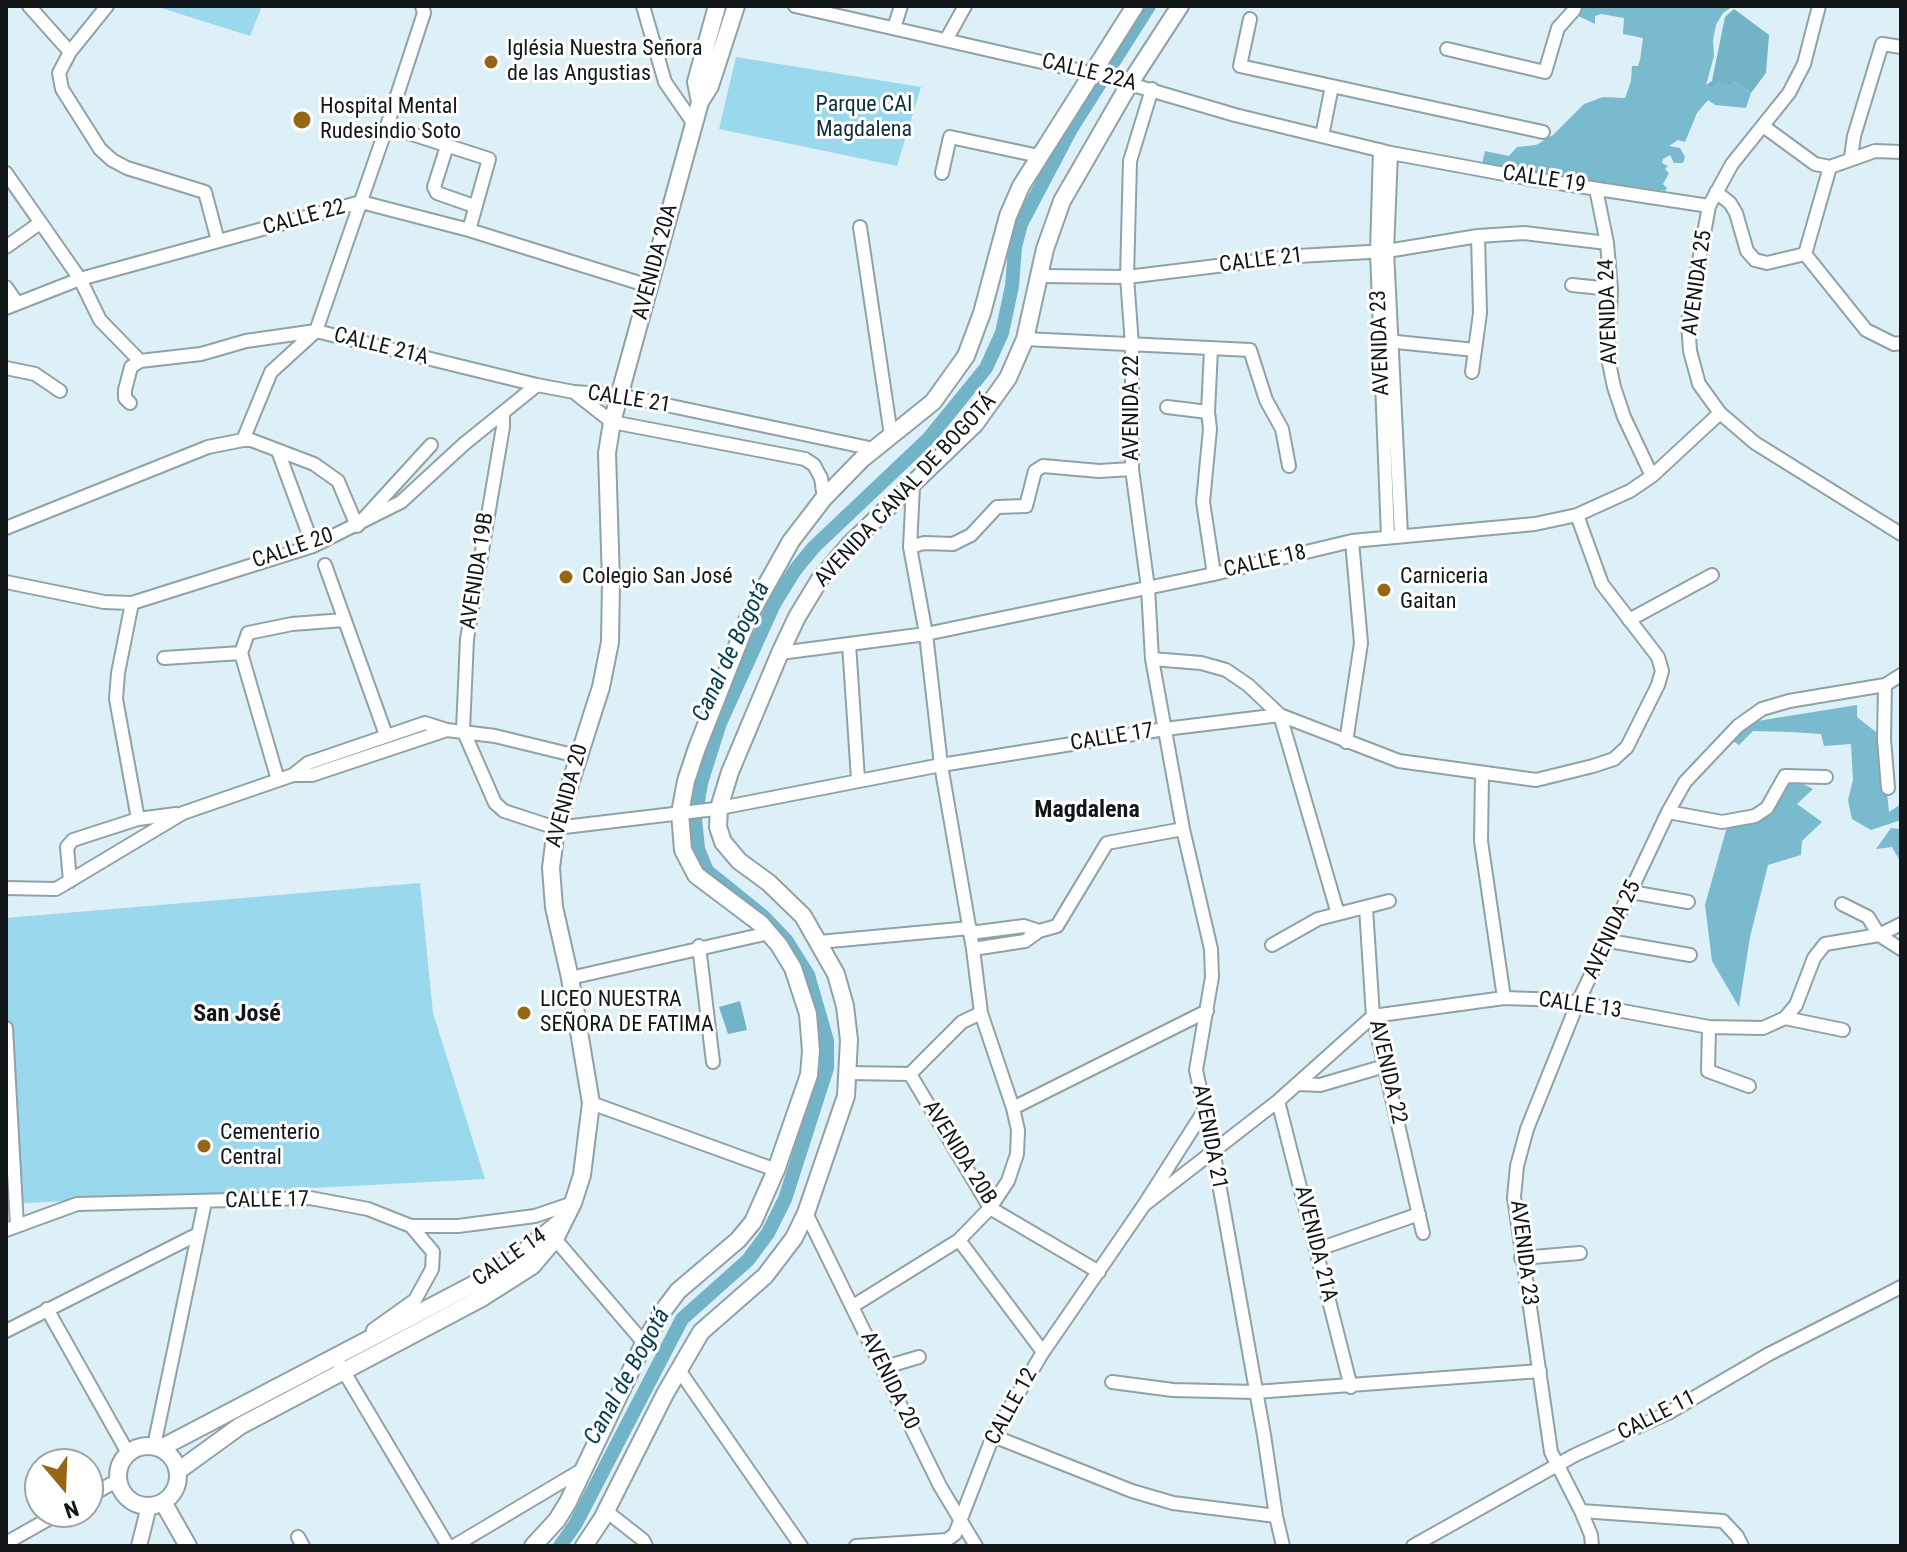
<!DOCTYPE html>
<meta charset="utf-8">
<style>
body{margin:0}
#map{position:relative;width:1907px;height:1552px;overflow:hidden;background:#def0f7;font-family:"Roboto Condensed",sans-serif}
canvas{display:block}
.frame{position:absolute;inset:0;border:8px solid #111719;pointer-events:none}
.north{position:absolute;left:24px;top:1448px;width:80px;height:80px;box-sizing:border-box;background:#fff;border:2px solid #a0a2a3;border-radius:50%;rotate:161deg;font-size:22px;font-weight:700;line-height:32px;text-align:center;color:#111719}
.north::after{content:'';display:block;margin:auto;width:28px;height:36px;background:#956715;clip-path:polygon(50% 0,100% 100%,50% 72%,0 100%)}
</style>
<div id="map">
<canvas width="1907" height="1552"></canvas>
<div class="frame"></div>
<div class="north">N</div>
</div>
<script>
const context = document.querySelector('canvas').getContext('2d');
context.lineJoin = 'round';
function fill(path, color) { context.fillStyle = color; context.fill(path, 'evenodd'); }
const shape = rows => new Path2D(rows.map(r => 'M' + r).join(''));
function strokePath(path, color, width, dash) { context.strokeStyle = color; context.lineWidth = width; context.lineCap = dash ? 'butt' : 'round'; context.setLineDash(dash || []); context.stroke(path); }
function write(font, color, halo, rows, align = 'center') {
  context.font = font + ' "Roboto Condensed",sans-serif'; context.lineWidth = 6; context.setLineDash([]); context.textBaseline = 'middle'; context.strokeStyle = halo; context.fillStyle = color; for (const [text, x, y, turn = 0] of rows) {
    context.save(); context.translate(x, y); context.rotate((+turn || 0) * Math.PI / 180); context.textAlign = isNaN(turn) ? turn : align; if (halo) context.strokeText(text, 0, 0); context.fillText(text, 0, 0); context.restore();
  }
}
fill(shape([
 [155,6,262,6,250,36],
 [736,57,921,87,897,166,719,129],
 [420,883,433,1013,485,1179,10,1204,6,1090,6,918]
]), '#9ad8ed');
fill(shape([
 [1575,6,1742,6,1732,7,1723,13,1716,25,1713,40,1714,56,1706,85,1713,89,1719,82,1733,81,1751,93,1746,108,1715,105,1708,100,1697,113,1685,142,1678,140,1669,146,1680,148,1685,157,1683,163,1674,163,1670,155,1663,159,1662,163,1668,166,1665,169,1669,173,1663,184,1667,188,1665,191,1636,187,1634,192,1608,183,1600,189,1593,181,1561,180,1482,164,1485,151,1509,156,1517,147,1536,145,1553,135,1584,104,1603,97,1625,98,1631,81,1632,66,1638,66,1640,60,1643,38,1623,34,1624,18,1601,14,1595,16,1595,24,1574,14],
 [1857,705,1857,717,1881,736,1889,812,1901,804,1901,820,1871,830,1852,819,1848,800,1853,780,1851,744,1824,746,1821,734,1790,732,1753,731,1739,745,1733,741,1751,722],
 [1789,777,1813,789,1797,804,1822,822,1802,841,1801,855,1768,865,1750,937,1739,1007,1712,961,1705,905,1728,823,1764,817],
 [1891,828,1901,829,1901,863,1892,847,1876,849]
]), '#79bacf');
fill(shape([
 [1734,9,1769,35,1766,73,1751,93,1733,81,1730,85,1719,82,1713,89,1706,85,1712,81,1725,17],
 [740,1001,747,1030,728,1034,719,1007]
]), '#72b3c8');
strokePath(shape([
 [560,1546,575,1525,682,1319,748,1260,768,1233,785,1199,827,1068,827,1041,808,975,786,940,764,917,707,871,698,849,695,819,701,783,720,723,774,604,795,570,814,547,929,438,986,368,1002,333,1012,286,1015,247,1021,224,1071,129,1149,6]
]), '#72b3c8', 14);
const minor = shape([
 [29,6,70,52],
 [107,6,70,52,59,73,62,89,100,149,112,160,127,168,205,192,218,241],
 [643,6,665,82,694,124],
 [795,6,1099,75,1235,115,1391,153,1526,178,1709,206],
 [1819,6,1804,64,1789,93,1732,164,1709,206,1688,322,1690,351,1699,384,1720,413,1755,443,1901,534],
 [1250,19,1240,66,1543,132],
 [894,28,901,6],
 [946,40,965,6],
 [1447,49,1545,72,1558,28,1574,10,1575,6],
 [1152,89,1130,161,1127,277,1132,345,1132,469,1148,588,1152,659,1183,829,1211,949,1212,977,1196,1070,1213,1150,1264,1435,1276,1516,1283,1546],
 [387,126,489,159,469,230],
 [1763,126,1815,164,1830,167,1875,151,1901,152],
 [1322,136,1332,86],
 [447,146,434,187,437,193,474,206],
 [1380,150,1377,252,1388,537],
 [1391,153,1387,251,1401,535],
 [1851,157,1854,136,1882,44,1901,47],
 [6,173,80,279,100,320,140,361],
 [942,173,950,137,1039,156],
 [1596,189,1607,243,1611,289,1608,358,1614,387,1624,417,1652,476],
 [1716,192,1730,203,1736,213,1747,251,1755,260,1767,263,1805,254,1866,330,1894,344,1901,343],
 [860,227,891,435],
 [6,247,40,223],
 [1805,254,1830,167],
 [1039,276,1127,277,1298,256,1387,251,1478,236,1524,233,1607,243],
 [1572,285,1611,289],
 [6,287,17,303],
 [6,308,80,279,361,202,469,230,649,286],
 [1025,339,1250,350,1266,400,1282,429,1289,466],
 [1387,341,1475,350],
 [1211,349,1208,412,1210,429,1203,502,1214,574],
 [140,361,201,354,246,341,316,331,537,385,574,392,619,395,874,449],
 [6,368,35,374,60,391],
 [1472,372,1480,313,1478,236],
 [575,393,612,422,805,459,814,465,821,478,824,498],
 [130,403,125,398,125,390,131,367,140,361],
 [1167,407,1208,412],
 [503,413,503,427,467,639,463,730,495,803,504,811,556,828,715,809,941,765,1165,729,1280,715,1399,761,1536,780,1593,766,1614,759,1627,747,1658,685,1662,671,1658,657,1602,584,1577,515],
 [243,440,271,372,316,331,387,126,424,13,422,6],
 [278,451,313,546],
 [6,528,208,447,243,440,251,440,314,464,338,481,357,526,431,445],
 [910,547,924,543,953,544,971,535,997,507,1026,506,1035,471,1043,466,1099,471,1132,469],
 [325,565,386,735],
 [6,582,104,602,132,603,313,546,401,502,464,444,537,385],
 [132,603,118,673,116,699,138,819],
 [1629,620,1712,575],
 [849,644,858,779],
 [780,653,926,634,1214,574,1352,541,1535,524,1577,515,1630,491,1652,476,1720,413],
 [164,658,241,653],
 [1152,659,1201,663,1226,670,1248,685,1280,715,1338,914],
 [1885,685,1884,739,1888,788],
 [1346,742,1361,643,1352,541],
 [1482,774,1481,841,1504,998],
 [293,775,308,763,425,723,447,730,495,736,577,756],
 [278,780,241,653,248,633,292,624,344,620],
 [1668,812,1722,822,1755,816,1767,808,1785,776,1826,777],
 [70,881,67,847,73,840,138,819,176,814],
 [6,888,56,889,183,813,293,775,312,775,447,730],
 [1631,892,1688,902],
 [1842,904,1868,917,1879,935,1901,949],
 [1366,908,1373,1016,1423,1233],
 [970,933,1024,926,1039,931],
 [1609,941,1690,955],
 [819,942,970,928],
 [1272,945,1318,919,1389,901],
 [699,946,713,1062],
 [973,949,1025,941,1039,931,1057,926,1107,843,1183,829],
 [570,978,769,933],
 [1785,1018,1843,1030],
 [1709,1027,1708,1071,1749,1086],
 [6,1028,17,1226],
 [849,1073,910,1074],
 [910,1074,990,1208,1099,1272],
 [910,1074,962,1022,981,1013],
 [1299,1084,1320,1085,1385,1066],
 [1278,1101,1351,1387],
 [591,1103,776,1170],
 [1013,1108,1207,1011],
 [1144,1205,1278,1101,1373,1016,1504,998,1563,1000,1709,1027,1763,1028,1785,1018,1796,1005,1814,958,1825,944,1879,935,1901,924],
 [806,1213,940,1486,976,1546],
 [6,1230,77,1204,310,1198,368,1209,411,1226,458,1226,535,1216,573,1203],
 [555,1239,644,1343],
 [959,1240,1043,1352],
 [1316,1250,1419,1214],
 [1521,1258,1580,1253],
 [853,1306,959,1240,990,1208,1008,1181,1017,1154,1018,1130,1013,1108,981,1013,973,949,941,765,926,634,910,547,913,487],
 [47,1309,128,1453],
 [373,1330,415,1300,432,1269,433,1252,411,1226],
 [6,1331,198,1234],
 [340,1365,448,1546],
 [882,1368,919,1357],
 [679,1370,801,1546],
 [1112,1382,1173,1390,1255,1392,1540,1371],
 [993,1436,1132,1491,1173,1503,1276,1516],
 [154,1446,205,1202],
 [88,1497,118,1480],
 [606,1511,643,1540,646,1546],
 [1581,1511,1723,1521,1737,1536,1742,1546],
 [298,1537,303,1546],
 [6,1543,61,1512],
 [454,1546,585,1468],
 [856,1546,947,1540,955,1534,993,1436,1043,1352,1144,1205,1204,1111],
 [1413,1546,1575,1455,1668,1413,1769,1354,1901,1287],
 [1592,1546,1591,1535,1581,1511,1551,1452,1514,1197,1517,1166,1527,1129,1578,1002,1668,812,1685,782,1738,726,1762,709,1789,701,1885,685,1901,675]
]);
const tertiary = shape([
 [139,1546,149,1506]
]);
const secondary = shape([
 [700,102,696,82,717,6],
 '118 1476a30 30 0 1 1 60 0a30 30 0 1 1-60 0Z',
 [161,1448,480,1281,519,1256,560,1222],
 [178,1471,240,1426,480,1299,532,1266,555,1239,573,1203,582,1175,591,1103,570,978,554,907,551,868,556,828,601,687,610,642,611,582,607,453,612,422,700,102,710,86,736,6],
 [163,1502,188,1546],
 [533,1546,557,1520,568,1502,644,1343,663,1311,678,1291,738,1240,753,1222,776,1170,809,1075,811,1051,808,1014,793,968,779,945,761,924,696,875,683,850,680,813,686,781,697,748,749,616,791,541,824,498,862,459,933,402,966,356,982,313,1008,216,1021,186,1135,6],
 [584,1546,602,1519,665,1394,701,1332,765,1276,794,1238,806,1213,846,1096,849,1040,845,1006,836,974,803,916,769,883,739,861,723,842,718,827,719,808,730,772,780,653,797,617,820,579,850,544,975,424,1008,378,1025,339,1045,249,1062,201,1130,83,1180,6]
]);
strokePath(minor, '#90a1a7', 16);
strokePath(tertiary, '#90a1a7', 18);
strokePath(secondary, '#90a1a7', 20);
strokePath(minor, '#fff', 12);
strokePath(tertiary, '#fff', 14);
strokePath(secondary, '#fff', 16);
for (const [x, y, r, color] of [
 [491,62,8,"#956715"],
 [302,120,10,"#956715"],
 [566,577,8,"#956715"],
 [1384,590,8,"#956715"],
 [524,1013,8,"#956715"],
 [204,1146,8,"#956715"]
]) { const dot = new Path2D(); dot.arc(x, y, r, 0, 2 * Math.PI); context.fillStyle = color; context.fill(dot); strokePath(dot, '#fff', 3); }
write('22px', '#111719', '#fff', [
 ["Iglésia Nuestra Señora",507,49],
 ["de las Angustias",507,74],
 ["Hospital Mental",320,107],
 ["Rudesindio Soto",320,132],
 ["Colegio San José",582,577],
 ["Carniceria",1400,577],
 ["Gaitan",1400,602],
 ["LICEO NUESTRA",540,1000],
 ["SEÑORA DE FATIMA",540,1025],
 ["Cementerio",220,1133],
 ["Central",220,1158]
], 'left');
write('22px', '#111719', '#fff', [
 ["CALLE 22A",1089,73,14],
 ["CALLE 19",1544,180,9],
 ["CALLE 22",304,218,-15],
 ["CALLE 21",1261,261,-7],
 ["AVENIDA 20A",656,262,-75],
 ["AVENIDA 25",1698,283,-82],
 ["AVENIDA 24",1609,312,-92],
 ["AVENIDA 23",1381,343,-92],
 ["CALLE 21A",381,347,14],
 ["CALLE 21",629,400,9],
 ["AVENIDA 22",1132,408,-90],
 ["AVENIDA CANAL DE BOGOTÁ",906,491,-47],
 ["CALLE 20",293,549,-19],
 ["CALLE 18",1265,562,-13],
 ["AVENIDA 19B",478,571,-81],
 ["CALLE 17",1112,738,-9],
 ["AVENIDA 20",568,796,-75],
 ["AVENIDA 25",1613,930,-65],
 ["CALLE 13",1580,1006,8],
 ["AVENIDA 22",1387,1072,77],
 ["AVENIDA 21",1209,1137,79],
 ["AVENIDA 20B",959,1153,58],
 ["CALLE 17",267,1201,-1],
 ["AVENIDA 21A",1315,1244,76],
 ["AVENIDA 23",1523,1253,83],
 ["CALLE 14",510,1258,-35],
 ["AVENIDA 20",889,1381,64],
 ["CALLE 12",1012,1407,-61],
 ["CALLE 11",1657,1416,-27]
]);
write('22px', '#0f2f38', '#fff', [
 ["Parque CAI",864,105],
 ["Magdalena",864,130]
]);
write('italic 24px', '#064251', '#fff', [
 ["Canal de Bogotá",732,652,-65],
 ["Canal de Bogotá",628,1377,-61]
]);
write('bold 24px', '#111719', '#fff', [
 ["Magdalena",1087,811],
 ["San José",237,1015]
]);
</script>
